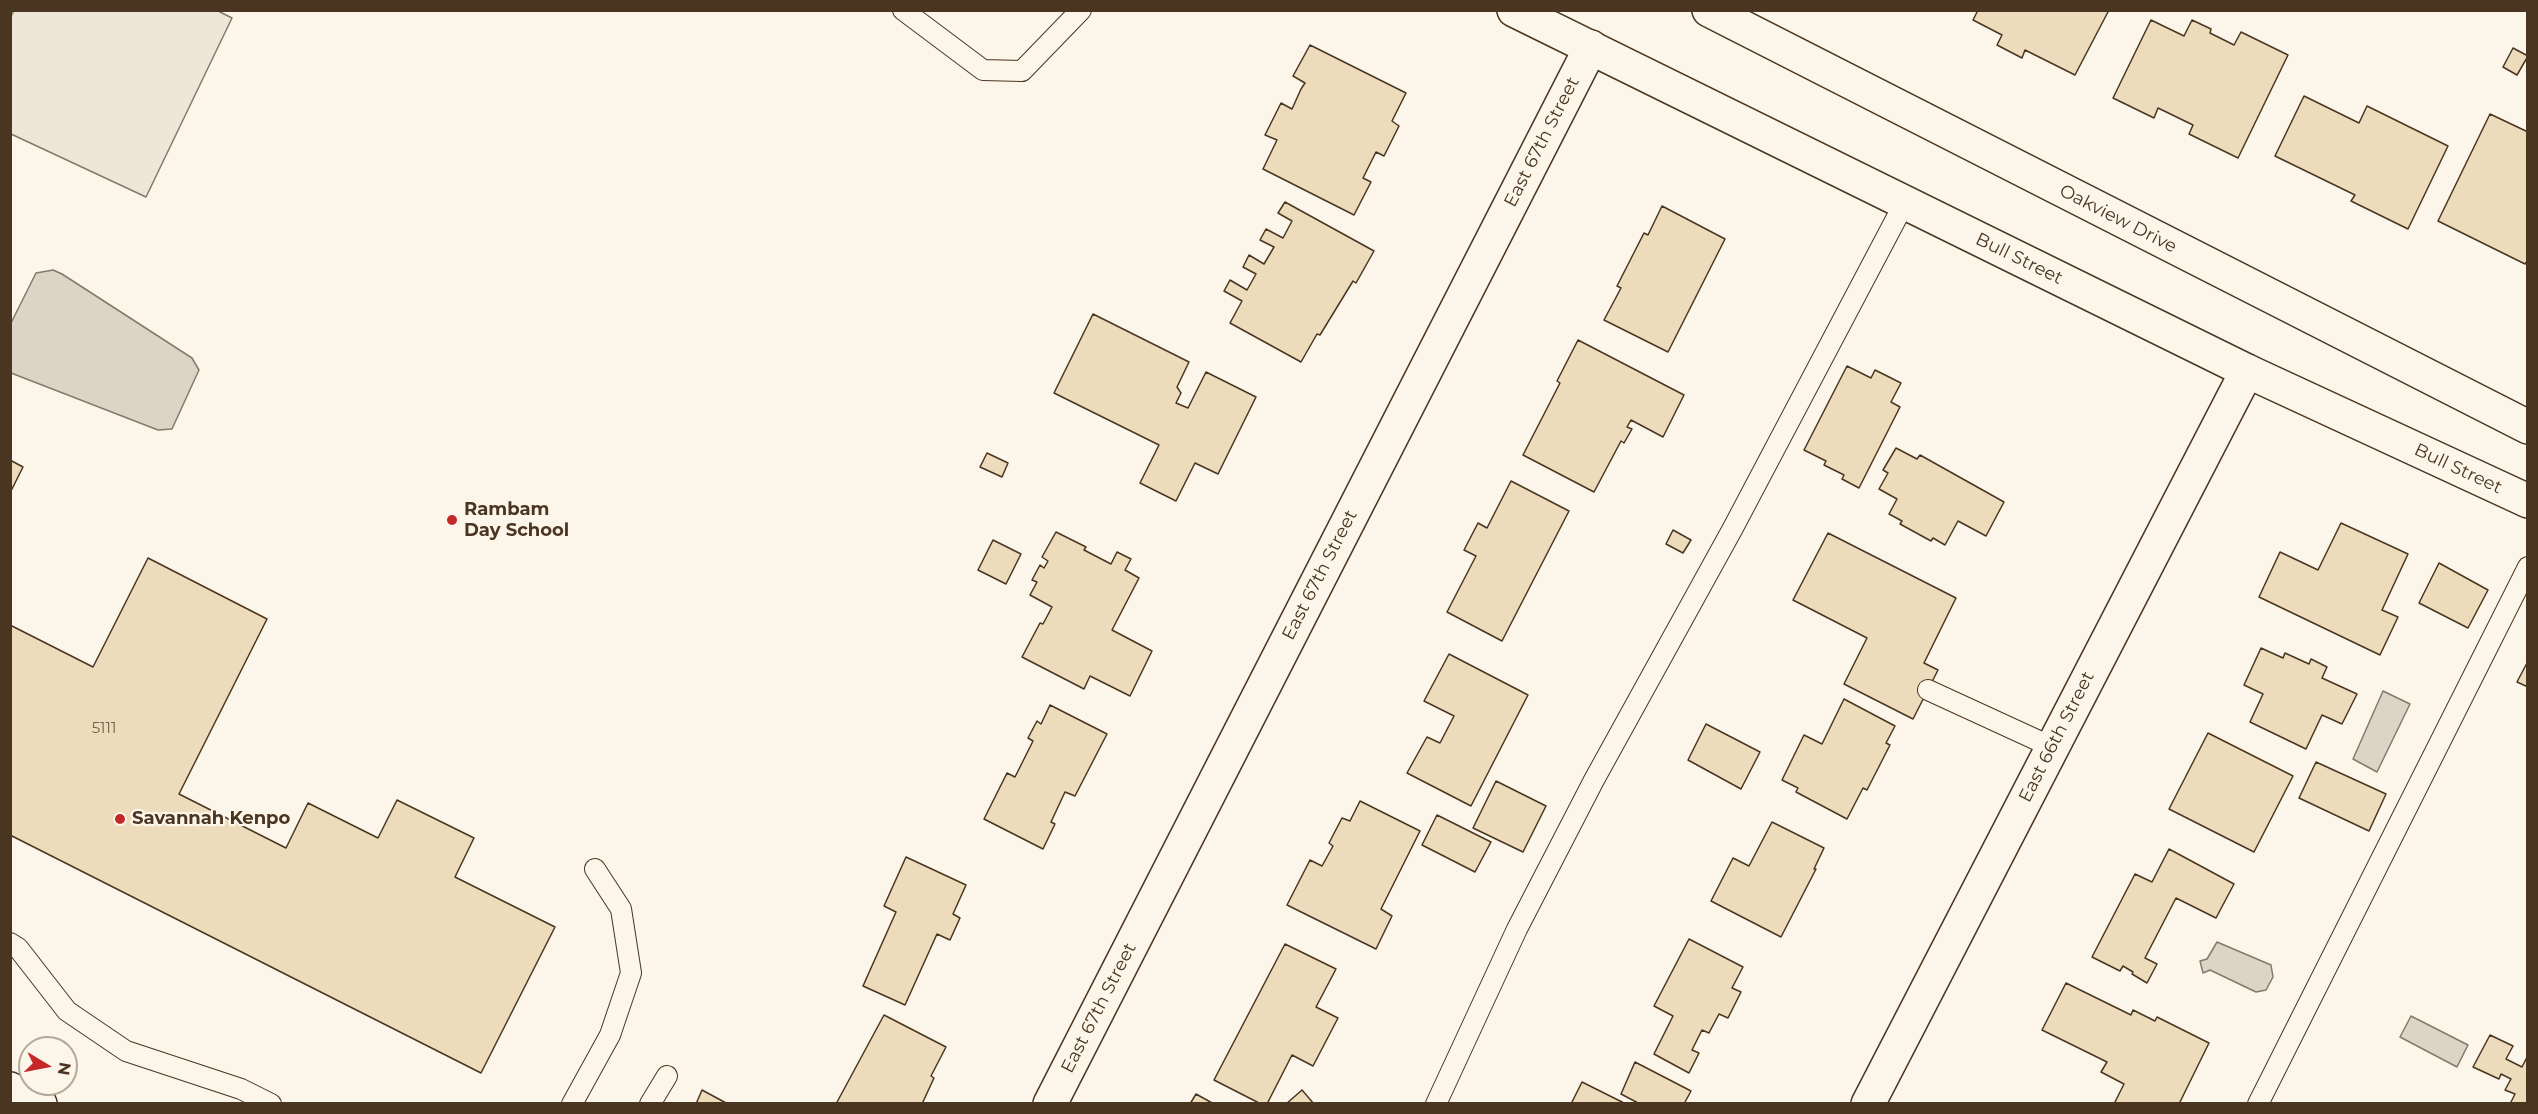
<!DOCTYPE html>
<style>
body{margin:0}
#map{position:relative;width:2538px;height:1114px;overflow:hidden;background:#fbf6e9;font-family:Montserrat,sans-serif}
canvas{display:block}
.frame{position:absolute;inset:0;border:12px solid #4a3520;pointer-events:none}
.north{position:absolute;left:18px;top:1036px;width:60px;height:60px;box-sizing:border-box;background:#fbf6e9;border:2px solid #b4a999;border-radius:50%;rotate:100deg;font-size:16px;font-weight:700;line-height:24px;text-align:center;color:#4a3520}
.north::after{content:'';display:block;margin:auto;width:21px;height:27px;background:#c62828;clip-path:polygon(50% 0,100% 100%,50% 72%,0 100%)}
</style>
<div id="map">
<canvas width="2538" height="1114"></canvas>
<div class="frame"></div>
<div class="north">N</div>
</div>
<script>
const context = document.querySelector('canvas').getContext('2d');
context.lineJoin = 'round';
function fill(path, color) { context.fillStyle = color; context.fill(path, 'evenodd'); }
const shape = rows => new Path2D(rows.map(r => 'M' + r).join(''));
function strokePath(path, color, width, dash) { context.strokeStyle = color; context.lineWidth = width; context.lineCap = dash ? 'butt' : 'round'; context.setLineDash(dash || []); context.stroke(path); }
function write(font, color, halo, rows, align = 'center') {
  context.font = font + ' Montserrat,sans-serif'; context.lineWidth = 4.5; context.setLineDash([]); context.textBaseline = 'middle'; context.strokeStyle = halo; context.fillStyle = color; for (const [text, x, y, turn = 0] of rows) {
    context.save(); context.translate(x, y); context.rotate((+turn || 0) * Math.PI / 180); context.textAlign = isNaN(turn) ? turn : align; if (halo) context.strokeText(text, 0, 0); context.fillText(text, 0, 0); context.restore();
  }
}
const green = shape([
 [216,10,232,18,146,197,11,134,10,18,14,11,216,10]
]);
fill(green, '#ede6d9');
strokePath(green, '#887966', 1.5);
const water = shape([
 [53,270,62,274,192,358,199,370,172,429,158,430,11,373,11,323,36,273,53,270],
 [2383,691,2410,704,2377,772,2353,759,2383,691],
 [2217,942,2271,965,2273,977,2266,990,2256,992,2210,970,2203,973,2200,961,2207,959,2217,942],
 [2411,1016,2468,1045,2457,1067,2400,1037,2411,1016]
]);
fill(water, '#dcd4c6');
strokePath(water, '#887966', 1.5);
const building = shape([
 [1978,10,2109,10,2075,75,2025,50,2022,58,1997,45,2002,35,1973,20,1978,10],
 [2151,20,2184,36,2192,20,2211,29,2210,33,2234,45,2241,32,2288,55,2238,158,2189,134,2193,125,2158,108,2154,118,2113,98,2151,20],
 [1310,45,1406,93,1392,121,1399,126,1384,156,1376,152,1363,178,1371,182,1354,215,1263,169,1277,140,1265,135,1281,103,1292,109,1301,89,1305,83,1293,76,1310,45],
 [2513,48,2528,56,2517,75,2503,67,2513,48],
 [2304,96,2359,123,2367,106,2448,146,2408,229,2351,201,2355,195,2275,156,2304,96],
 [2490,114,2528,132,2528,260,2525,264,2438,221,2490,114],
 [1285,202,1374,251,1356,283,1353,281,1320,335,1317,334,1301,362,1230,323,1242,301,1224,291,1230,280,1247,290,1256,274,1243,267,1249,255,1264,264,1274,247,1260,240,1266,229,1283,238,1292,221,1278,213,1285,202],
 [1662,206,1725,239,1668,352,1604,320,1621,288,1617,286,1644,233,1648,235,1662,206],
 [1093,314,1189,362,1177,387,1181,393,1176,403,1188,408,1206,372,1256,397,1218,474,1195,463,1176,501,1140,483,1159,445,1054,393,1093,314],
 [1578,340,1684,395,1663,437,1631,420,1627,427,1632,429,1624,443,1621,441,1594,492,1523,455,1560,383,1557,381,1578,340],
 [1847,366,1871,378,1875,370,1901,383,1891,402,1900,407,1859,488,1842,479,1844,475,1824,465,1826,461,1804,450,1847,366],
 [1896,448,1917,459,1920,455,2004,502,1986,536,1958,521,1945,545,1933,538,1931,541,1900,524,1902,521,1889,514,1897,499,1879,489,1888,473,1883,470,1896,448],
 [987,453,1008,463,1002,477,980,467,987,453],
 [10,460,23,467,10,493,10,460],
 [1511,481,1569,511,1502,641,1447,612,1476,556,1464,550,1478,523,1487,528,1511,481],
 [2341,523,2408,554,2382,610,2398,617,2380,655,2259,597,2280,552,2318,570,2341,523],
 [1673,530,1691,540,1683,553,1666,544,1673,530],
 [1056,532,1086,547,1084,550,1111,564,1117,552,1131,559,1125,570,1139,578,1112,630,1152,651,1130,696,1090,676,1084,689,1022,657,1040,623,1043,624,1052,607,1030,595,1037,582,1032,580,1040,565,1044,568,1048,561,1042,557,1056,532],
 [1828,533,1956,598,1924,663,1938,670,1913,719,1844,684,1867,638,1793,600,1828,533],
 [993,540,1021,554,1006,584,978,570,993,540],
 [148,558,267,619,179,794,286,848,308,803,378,838,397,800,474,838,455,877,555,927,481,1073,10,835,10,625,93,667,148,558],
 [2439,563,2488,590,2468,628,2419,603,2439,563],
 [2261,648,2283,658,2285,653,2309,664,2311,659,2327,667,2322,678,2357,694,2342,724,2322,715,2306,749,2250,722,2263,694,2244,685,2261,648],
 [1449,654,1528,695,1471,806,1407,773,1427,737,1440,743,1454,716,1424,701,1449,654],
 [2528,661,2528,687,2517,682,2528,661],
 [1844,699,1895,726,1886,743,1890,745,1867,790,1863,788,1847,819,1796,792,1798,788,1782,780,1804,735,1822,744,1844,699],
 [1050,705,1107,734,1075,796,1065,792,1051,822,1055,824,1043,849,984,819,1007,773,1015,777,1033,741,1028,738,1037,721,1041,724,1050,705],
 [1706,724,1760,752,1741,789,1688,760,1706,724],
 [2208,733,2293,776,2254,852,2169,809,2208,733],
 [2316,762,2386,794,2369,831,2299,798,2316,762],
 [1496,781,1546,806,1523,852,1473,828,1496,781],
 [1360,801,1420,831,1381,909,1392,916,1376,949,1287,905,1310,860,1322,866,1333,846,1329,843,1342,818,1350,821,1360,801],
 [1437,815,1491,842,1475,872,1422,845,1437,815],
 [1772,822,1824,848,1814,869,1816,869,1781,937,1711,901,1733,858,1749,866,1772,822],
 [2169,849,2234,884,2216,918,2176,898,2145,958,2157,964,2147,983,2132,974,2133,972,2123,966,2120,971,2092,957,2135,874,2152,882,2169,849],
 [906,857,966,885,953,914,960,918,950,940,937,934,905,1005,863,986,896,912,884,906,906,857],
 [1689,939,1743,967,1732,988,1741,992,1728,1018,1719,1014,1709,1033,1702,1030,1692,1050,1699,1053,1689,1073,1654,1054,1673,1016,1654,1006,1689,939],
 [1285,944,1336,969,1316,1007,1338,1018,1313,1066,1292,1055,1267,1104,1261,1104,1214,1080,1285,944],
 [2066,983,2131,1015,2133,1010,2155,1021,2157,1017,2209,1043,2179,1104,2114,1104,2124,1084,2101,1072,2107,1062,2042,1030,2066,983],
 [884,1015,946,1047,931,1076,934,1078,922,1104,836,1104,884,1015],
 [2490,1035,2513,1046,2506,1059,2522,1067,2528,1055,2528,1104,2510,1104,2515,1094,2505,1090,2511,1079,2501,1074,2499,1079,2473,1067,2490,1035],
 [1635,1062,1691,1091,1684,1104,1640,1104,1621,1094,1635,1062],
 [1582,1082,1626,1104,1571,1104,1582,1082],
 [702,1090,728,1104,696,1104,702,1090],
 [1302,1090,1314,1104,1286,1104,1302,1090],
 [1196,1094,1214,1104,1190,1104,1196,1094]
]);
fill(building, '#ecdcbc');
strokePath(building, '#4a3520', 1.5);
const service = shape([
 [903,10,983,70,1022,71,1081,10],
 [1928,690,2052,747],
 [10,943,18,948,67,1011,126,1051,241,1089,271,1104],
 [572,1104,610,1035,631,973,621,909,595,869],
 [650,1104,667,1076],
 [1436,1104,1517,929,1594,780,1733,528,1905,202],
 [2258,1104,2528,567]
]);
const minor = shape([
 [1709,10,2528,427],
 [1050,1104,1591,47],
 [1868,1104,2247,371]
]);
const tertiary = shape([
 [1514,10,2247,371,2528,501]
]);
const primary = shape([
 [10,1089,40,1104]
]);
strokePath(service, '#4a3520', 22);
strokePath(minor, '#4a3520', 36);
strokePath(tertiary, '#4a3520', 36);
strokePath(primary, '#4a3520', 36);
strokePath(service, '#fbf6e9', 20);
strokePath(minor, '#fbf6e9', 33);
strokePath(tertiary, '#fbf6e9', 33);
strokePath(primary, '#fbf6e9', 33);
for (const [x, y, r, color] of [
 [452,520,6,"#c62828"],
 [120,819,6,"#c62828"]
]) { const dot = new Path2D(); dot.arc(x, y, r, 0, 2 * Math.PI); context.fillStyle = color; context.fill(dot); strokePath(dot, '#fbf6e9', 2); }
write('15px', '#725f47', null, [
 ["5111",104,729]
]);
write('18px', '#4a3520', '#fbf6e9', [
 ["East 67th Street",1542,142,-63],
 ["Oakview Drive",2118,219,27],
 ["Bull Street",2019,259,26],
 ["Bull Street",2458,469,25],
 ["East 67th Street",1320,575,-63],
 ["East 66th Street",2057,737,-63],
 ["East 67th Street",1099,1008,-63]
]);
write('bold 18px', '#4a3520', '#fbf6e9', [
 ["Rambam",464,510],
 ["Day School",464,531],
 ["Savannah Kenpo",132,819]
], 'left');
</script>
